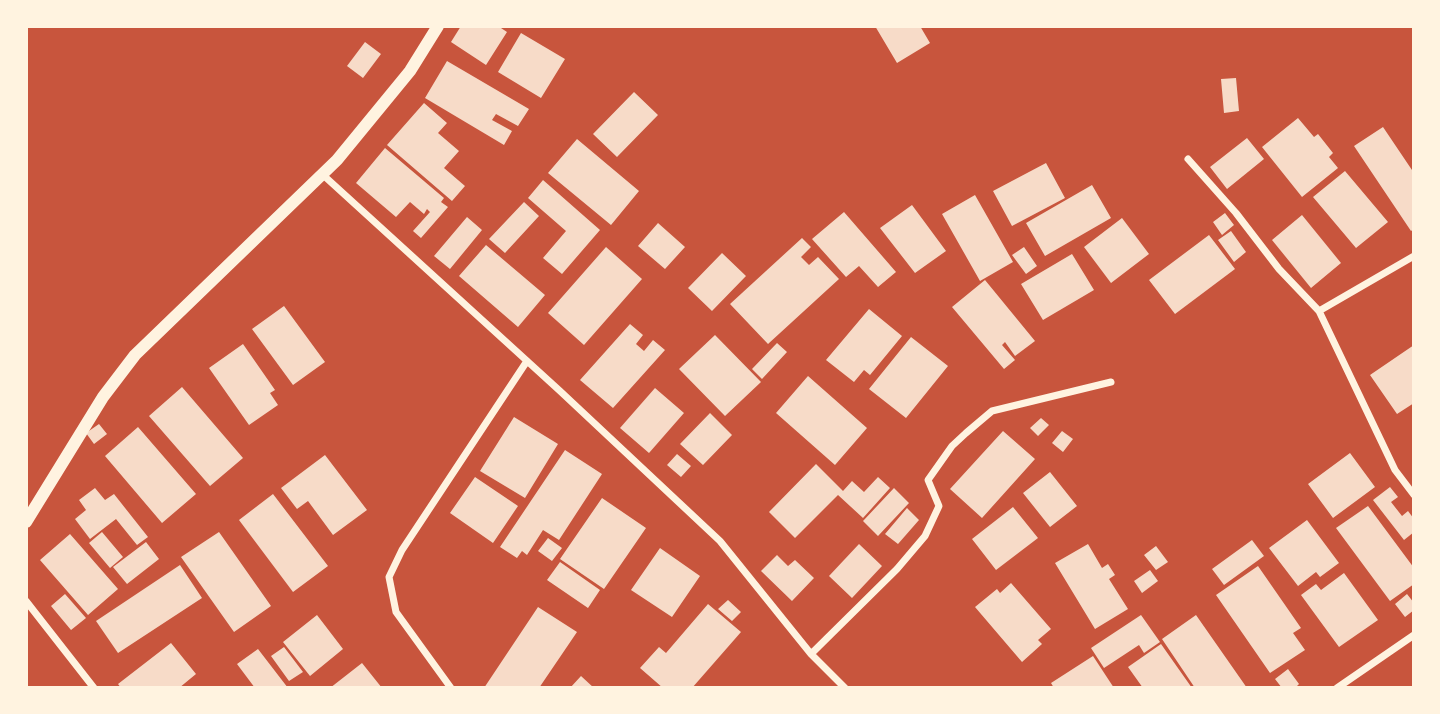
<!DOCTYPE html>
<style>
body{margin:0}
#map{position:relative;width:1440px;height:714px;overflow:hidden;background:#c8553d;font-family:Lato,sans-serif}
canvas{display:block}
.frame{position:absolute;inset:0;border:28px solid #fff3e0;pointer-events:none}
</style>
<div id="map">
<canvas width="1440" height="714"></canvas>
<div class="frame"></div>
</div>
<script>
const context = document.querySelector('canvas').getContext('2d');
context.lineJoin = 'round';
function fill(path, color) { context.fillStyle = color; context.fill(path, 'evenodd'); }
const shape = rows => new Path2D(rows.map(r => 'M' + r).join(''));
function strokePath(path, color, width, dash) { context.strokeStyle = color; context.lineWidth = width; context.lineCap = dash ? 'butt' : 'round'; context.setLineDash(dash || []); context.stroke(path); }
fill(shape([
 [461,26,498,26,507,32,486,65,451,42],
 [875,26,920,26,930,43,897,63],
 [521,33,565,59,541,98,498,72],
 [365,42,381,54,363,78,347,66],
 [447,61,529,109,518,126,496,114,492,120,512,131,504,145,425,98],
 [1236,78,1239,111,1224,113,1221,79],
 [634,92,658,115,617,157,593,134],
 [424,103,447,123,438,133,459,151,444,168,465,186,452,201,387,145],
 [1298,118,1314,137,1318,134,1333,153,1329,157,1338,168,1302,197,1262,147],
 [1383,127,1414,173,1414,229,1411,231,1354,146],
 [1247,138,1264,159,1227,189,1210,167],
 [577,139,639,191,611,225,548,173],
 [385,148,444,198,441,202,448,207,421,238,413,231,430,212,427,209,424,214,410,202,396,217,356,183],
 [1046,163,1065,198,1012,226,993,191],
 [1345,171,1388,222,1356,248,1313,197],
 [543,180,600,230,562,274,543,258,566,231,528,198],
 [1092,185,1111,218,1045,256,1026,223],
 [975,195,1013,262,980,281,942,214],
 [524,202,539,216,505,253,489,239],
 [912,205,946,251,915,273,880,228],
 [844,212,896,272,878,287,859,266,846,277,812,239],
 [1225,213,1234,225,1222,235,1213,222],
 [1302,215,1341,263,1311,288,1272,240],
 [467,217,482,230,450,269,434,256],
 [1122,218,1149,254,1111,283,1084,247],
 [658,223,685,247,665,269,638,246],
 [1231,231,1246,252,1234,262,1218,240],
 [1209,235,1235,269,1175,314,1149,280],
 [802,238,811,247,801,257,809,265,818,257,839,279,768,344,730,304],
 [486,245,545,295,518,327,459,276],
 [606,247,642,279,584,345,548,313],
 [1024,247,1037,266,1026,274,1012,255],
 [722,253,746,276,712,311,688,288],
 [1072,254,1094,290,1043,320,1021,284],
 [985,280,1035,341,1015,356,1005,342,1002,345,1015,360,1004,369,952,307],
 [284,306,325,362,293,385,252,329],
 [869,309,902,336,870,375,864,370,854,382,826,360],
 [630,324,643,335,636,344,644,351,653,340,665,350,613,408,580,380],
 [715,335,761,382,725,416,679,369],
 [911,337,948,366,906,418,869,389],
 [777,343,787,352,762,379,752,369],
 [243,344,275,390,270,393,278,405,249,425,209,368],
 [1414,345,1414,403,1397,414,1370,375],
 [808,376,867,428,835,465,776,413],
 [182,387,243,458,210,486,149,416],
 [655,388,684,413,649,453,620,428],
 [710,413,732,435,703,465,680,444],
 [514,417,558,444,525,498,480,471],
 [1041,418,1049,425,1038,436,1030,428],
 [99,424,107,434,94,444,86,433],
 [138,427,196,494,162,523,105,456],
 [1003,431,1035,459,982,518,950,489],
 [1062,431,1073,439,1063,452,1052,443],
 [565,450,602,474,559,540,543,530,527,555,522,551,517,558,500,547],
 [1350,453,1375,487,1333,518,1308,484],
 [677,454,691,466,681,477,667,465],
 [325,455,367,510,333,535,308,501,297,509,281,488],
 [816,464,843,491,852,481,864,492,878,477,890,488,863,518,838,495,795,538,769,512],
 [1050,472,1077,506,1050,527,1023,493],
 [475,477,518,506,493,543,450,513],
 [1390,487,1398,497,1391,502,1402,516,1408,511,1414,519,1414,532,1404,540,1373,500],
 [95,488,105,500,114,494,148,537,137,545,116,519,90,539,75,519,86,510,79,500],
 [894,488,909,503,878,536,863,521],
 [273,494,328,566,293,592,239,520],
 [602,498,646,528,604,589,560,559],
 [1368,506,1414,568,1414,584,1390,601,1336,528],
 [1013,507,1038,538,996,570,972,539],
 [907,508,919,520,898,544,885,534],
 [1307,520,1339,563,1320,577,1316,572,1298,586,1269,548],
 [102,532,123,557,110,568,89,543],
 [219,532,271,606,234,632,181,557],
 [70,534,118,589,88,615,40,560],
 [548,538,562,548,552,561,538,551],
 [1252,540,1264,556,1224,585,1212,569],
 [146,542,159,559,127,584,113,567],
 [859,544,882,566,852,598,829,576],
 [1088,544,1102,568,1108,564,1115,575,1109,579,1128,609,1095,629,1055,563],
 [1156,546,1168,562,1156,570,1144,555],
 [660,548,700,576,672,617,631,590],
 [777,555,788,566,795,560,814,578,792,601,761,571],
 [560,562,600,590,588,608,547,580],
 [180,565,202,598,118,653,96,621],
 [1258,566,1301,628,1293,633,1305,650,1270,673,1216,595],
 [1150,570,1158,581,1142,593,1134,581],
 [1344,573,1378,620,1339,647,1301,595,1316,584,1321,590],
 [1011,583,1051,629,1038,640,1042,644,1022,662,975,607,997,589,1000,593],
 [65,594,86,618,71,630,51,606],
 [1407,594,1414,603,1414,610,1405,617,1395,604],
 [728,600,741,612,732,621,718,609],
 [708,604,741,632,692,688,663,688,640,668,659,647,666,653],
 [538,607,577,632,539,688,484,688],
 [317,615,343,649,310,676,283,642],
 [1141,615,1160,642,1144,653,1139,645,1104,668,1091,648],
 [1196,615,1247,688,1195,688,1162,639],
 [171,643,196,674,179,688,121,688,118,684],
 [1161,644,1192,688,1143,688,1128,667],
 [284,647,303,672,289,681,271,656],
 [258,649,288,688,255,688,237,664],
 [1093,656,1114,688,1054,688,1051,683],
 [362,663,382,688,330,688],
 [1288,669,1299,684,1295,688,1282,688,1275,679],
 [581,676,594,688,570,688]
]), '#f7dbc8');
strokePath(shape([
 [1188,159,1236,213,1279,269,1319,311,1395,470,1414,495],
 [322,174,560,391,720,541,811,654,845,688],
 [1319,311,1414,256],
 [26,601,94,688],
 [811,654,897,569,925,536,939,506,928,480,952,446,966,433,992,411,1111,382],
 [451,688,396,612,389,577,402,550,527,361],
 [1337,688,1414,635]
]), '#fff3e0', 7);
strokePath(shape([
 [26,522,103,397,135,355,337,160,410,71,438,26]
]), '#fff3e0', 12);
</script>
